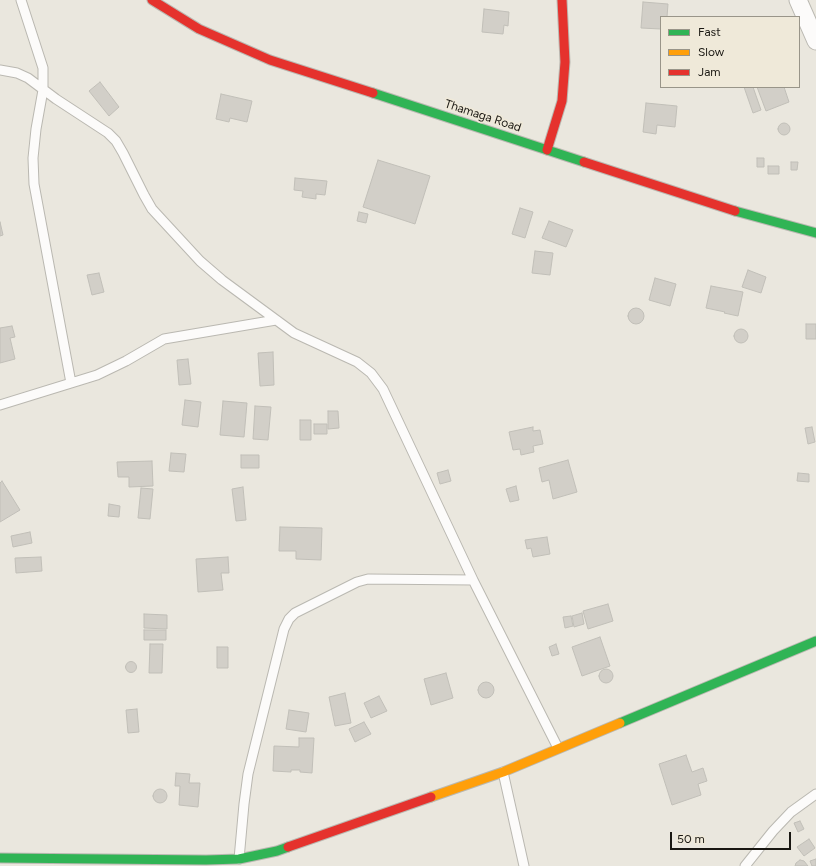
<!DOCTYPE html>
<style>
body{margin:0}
#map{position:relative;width:816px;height:866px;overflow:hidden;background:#eae7de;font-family:Figtree,sans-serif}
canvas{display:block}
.legend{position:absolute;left:660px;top:16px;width:140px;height:72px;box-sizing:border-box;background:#efe9d9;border:1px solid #999589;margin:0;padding:5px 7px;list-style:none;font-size:12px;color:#191712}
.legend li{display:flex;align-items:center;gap:8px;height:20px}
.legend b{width:20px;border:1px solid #999589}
.scale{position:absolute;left:670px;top:832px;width:121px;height:18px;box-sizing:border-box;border:2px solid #191712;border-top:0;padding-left:5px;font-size:12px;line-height:14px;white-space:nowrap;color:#191712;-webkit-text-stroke:3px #efe9d9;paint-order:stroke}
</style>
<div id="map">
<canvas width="816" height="866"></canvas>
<ul class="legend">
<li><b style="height:5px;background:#30b455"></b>Fast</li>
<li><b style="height:5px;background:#ff9f0a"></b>Slow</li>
<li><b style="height:5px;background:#e5322d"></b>Jam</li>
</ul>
<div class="scale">50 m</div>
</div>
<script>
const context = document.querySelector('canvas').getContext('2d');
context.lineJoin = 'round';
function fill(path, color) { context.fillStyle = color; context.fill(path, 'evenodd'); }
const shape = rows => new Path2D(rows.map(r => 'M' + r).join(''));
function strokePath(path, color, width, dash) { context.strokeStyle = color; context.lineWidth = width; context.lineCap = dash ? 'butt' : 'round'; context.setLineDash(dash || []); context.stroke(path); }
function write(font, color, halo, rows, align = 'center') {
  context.font = font + ' Figtree,sans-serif'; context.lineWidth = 3.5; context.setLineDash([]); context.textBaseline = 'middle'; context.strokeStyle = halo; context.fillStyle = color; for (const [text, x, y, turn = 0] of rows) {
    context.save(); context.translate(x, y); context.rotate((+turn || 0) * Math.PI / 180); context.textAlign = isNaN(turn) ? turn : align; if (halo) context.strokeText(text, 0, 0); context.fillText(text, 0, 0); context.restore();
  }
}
const building = shape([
 [643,2,668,4,667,17,661,17,661,29,641,28,643,2],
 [484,9,509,12,508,26,504,25,503,34,482,32,484,9],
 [100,82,119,107,109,116,89,91,100,82],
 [744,87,753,87,761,110,753,113,744,87],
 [757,87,784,87,789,102,766,111,757,87],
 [221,94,252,101,247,122,230,118,229,122,216,119,221,94],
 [646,103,677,106,675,127,657,125,656,134,643,132,646,103],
 '778 129a6 6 0 1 1 12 0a6 6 0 1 1-12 0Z',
 [757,158,764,158,764,167,757,167,757,158],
 [378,160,430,176,415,224,363,207,378,160],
 [791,162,798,162,797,170,791,170,791,162],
 [768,166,779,166,779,174,768,174,768,166],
 [295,178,327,181,325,195,316,194,316,199,302,197,303,191,294,190,295,178],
 [520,208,533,212,525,238,512,234,520,208],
 [359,212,368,214,366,223,357,221,359,212],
 [549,221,573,230,566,247,542,238,549,221],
 [0,222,3,235,0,236,0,222],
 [535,251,553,253,550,275,532,273,535,251],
 [748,270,766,277,761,293,742,287,748,270],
 [99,273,104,292,92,295,87,275,99,273],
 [655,278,676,284,670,306,649,300,655,278],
 [711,286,743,292,738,316,724,313,725,312,706,308,711,286],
 '628 316a8 8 0 1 1 16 0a8 8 0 1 1-16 0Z',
 [806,324,816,324,816,339,806,339,806,324],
 [12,326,15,337,10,338,15,359,0,363,0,328,12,326],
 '734 336a7 7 0 1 1 14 0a7 7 0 1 1-14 0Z',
 [273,352,274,385,260,386,258,353,273,352],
 [188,359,191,384,179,385,177,360,188,359],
 [185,400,201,402,198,427,182,425,185,400],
 [223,401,247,403,244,437,220,435,223,401],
 [255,406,271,407,268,440,253,439,255,406],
 [328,411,338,411,339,428,328,429,328,411],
 [300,420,311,420,311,440,300,440,300,420],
 [314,424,327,424,327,434,314,434,314,424],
 [533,427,533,431,540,430,543,444,533,446,534,452,521,455,520,449,513,450,509,432,533,427],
 [812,427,815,442,808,444,805,428,812,427],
 [171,453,186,454,184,472,169,471,171,453],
 [241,455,259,455,259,468,241,468,241,455],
 [568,460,577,492,553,499,549,480,542,482,539,468,568,460],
 [152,461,153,486,129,487,129,477,118,477,117,462,152,461],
 [448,470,451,481,440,484,437,473,448,470],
 [798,473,809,474,809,482,797,481,798,473],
 [2,481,20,510,0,522,0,483,2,481],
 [516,486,519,500,510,502,506,489,516,486],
 [243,487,246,520,236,521,232,489,243,487],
 [141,488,153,489,150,519,138,518,141,488],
 [109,504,120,506,119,517,108,516,109,504],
 [280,527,322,528,321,560,296,559,296,551,279,551,280,527],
 [30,532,32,543,13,547,11,536,30,532],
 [547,537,550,554,533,557,531,548,527,549,525,540,547,537],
 [41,557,42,571,16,573,15,558,41,557],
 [228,557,229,573,221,573,223,590,198,592,196,559,228,557],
 [608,604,613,621,588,629,583,611,608,604],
 [582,613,584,624,574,627,572,616,582,613],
 [144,614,167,615,167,629,144,628,144,614],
 [571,616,573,626,565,628,563,617,571,616],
 [144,630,166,630,166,640,144,640,144,630],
 [600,637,610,666,582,676,572,647,600,637],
 [150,644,163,644,162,673,149,673,150,644],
 [556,644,559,654,552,656,549,647,556,644],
 [217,647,228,647,228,668,217,668,217,647],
 '125.5 667a5.5 5.5 0 1 1 11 0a5.5 5.5 0 1 1-11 0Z',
 '599 676a7 7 0 1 1 14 0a7 7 0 1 1-14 0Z',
 [446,673,453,698,431,705,424,679,446,673],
 '478 690a8 8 0 1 1 16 0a8 8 0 1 1-16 0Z',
 [345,693,351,723,335,726,329,697,345,693],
 [379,696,387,711,371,718,364,703,379,696],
 [137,709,139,732,128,733,126,710,137,709],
 [289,710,309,713,306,732,286,729,289,710],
 [364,722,371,734,355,742,349,729,364,722],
 [299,738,314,738,312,773,300,772,300,770,291,770,291,772,273,771,274,746,299,747,299,738],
 [686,755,692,772,703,768,707,781,698,784,701,795,672,805,659,764,686,755],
 [176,773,190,774,189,783,200,783,198,807,179,805,180,786,175,786,176,773],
 '153 796a7 7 0 1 1 14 0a7 7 0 1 1-14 0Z',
 [800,821,804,829,798,832,794,823,800,821],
 [809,839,815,848,804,856,797,847,809,839],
 [816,859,816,866,812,866,810,861,816,859],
 [800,860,804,861,808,866,795,866,796,863,800,860]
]);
fill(building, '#d2cfc8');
strokePath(building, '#c1bfb8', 1);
const lane = shape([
 [21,0,43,68,43,90,36,129,33,158,34,184,71,383],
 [0,70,17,73,28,78,56,99,108,133,116,141,123,153,144,195,152,209,200,261,222,280,294,333,357,362,371,373,383,389,473,580],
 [0,405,97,375,126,361,164,339,276,320],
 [503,772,524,866],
 [239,859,244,804,248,774,284,629,289,619,295,613,357,582,368,579,473,580,558,748],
 [745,866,773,831,791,812,816,794]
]);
const street = shape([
 [798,0,816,41]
]);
const fast = shape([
 [373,93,584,162],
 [735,211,816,233],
 [620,723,816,641],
 [0,858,206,860,239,859,277,851,288,847]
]);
const slow = shape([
 [431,797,503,772,620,723]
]);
const jam = shape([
 [152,0,199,29,270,60,373,93],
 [547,150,562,101,565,62,562,0],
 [584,162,735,211],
 [288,847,431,797]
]);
strokePath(lane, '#bab8b1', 11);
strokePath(street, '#bab8b1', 19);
strokePath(fast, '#bab8b1', 11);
strokePath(slow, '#bab8b1', 11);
strokePath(jam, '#bab8b1', 11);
strokePath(lane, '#fcfbfa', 9);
strokePath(street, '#fcfbfa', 17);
strokePath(fast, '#30b455', 9);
strokePath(slow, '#ff9f0a', 9);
strokePath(jam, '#e5322d', 9);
write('12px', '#191712', '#efe9d9', [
 ["Thamaga Road",483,116,18]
]);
</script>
